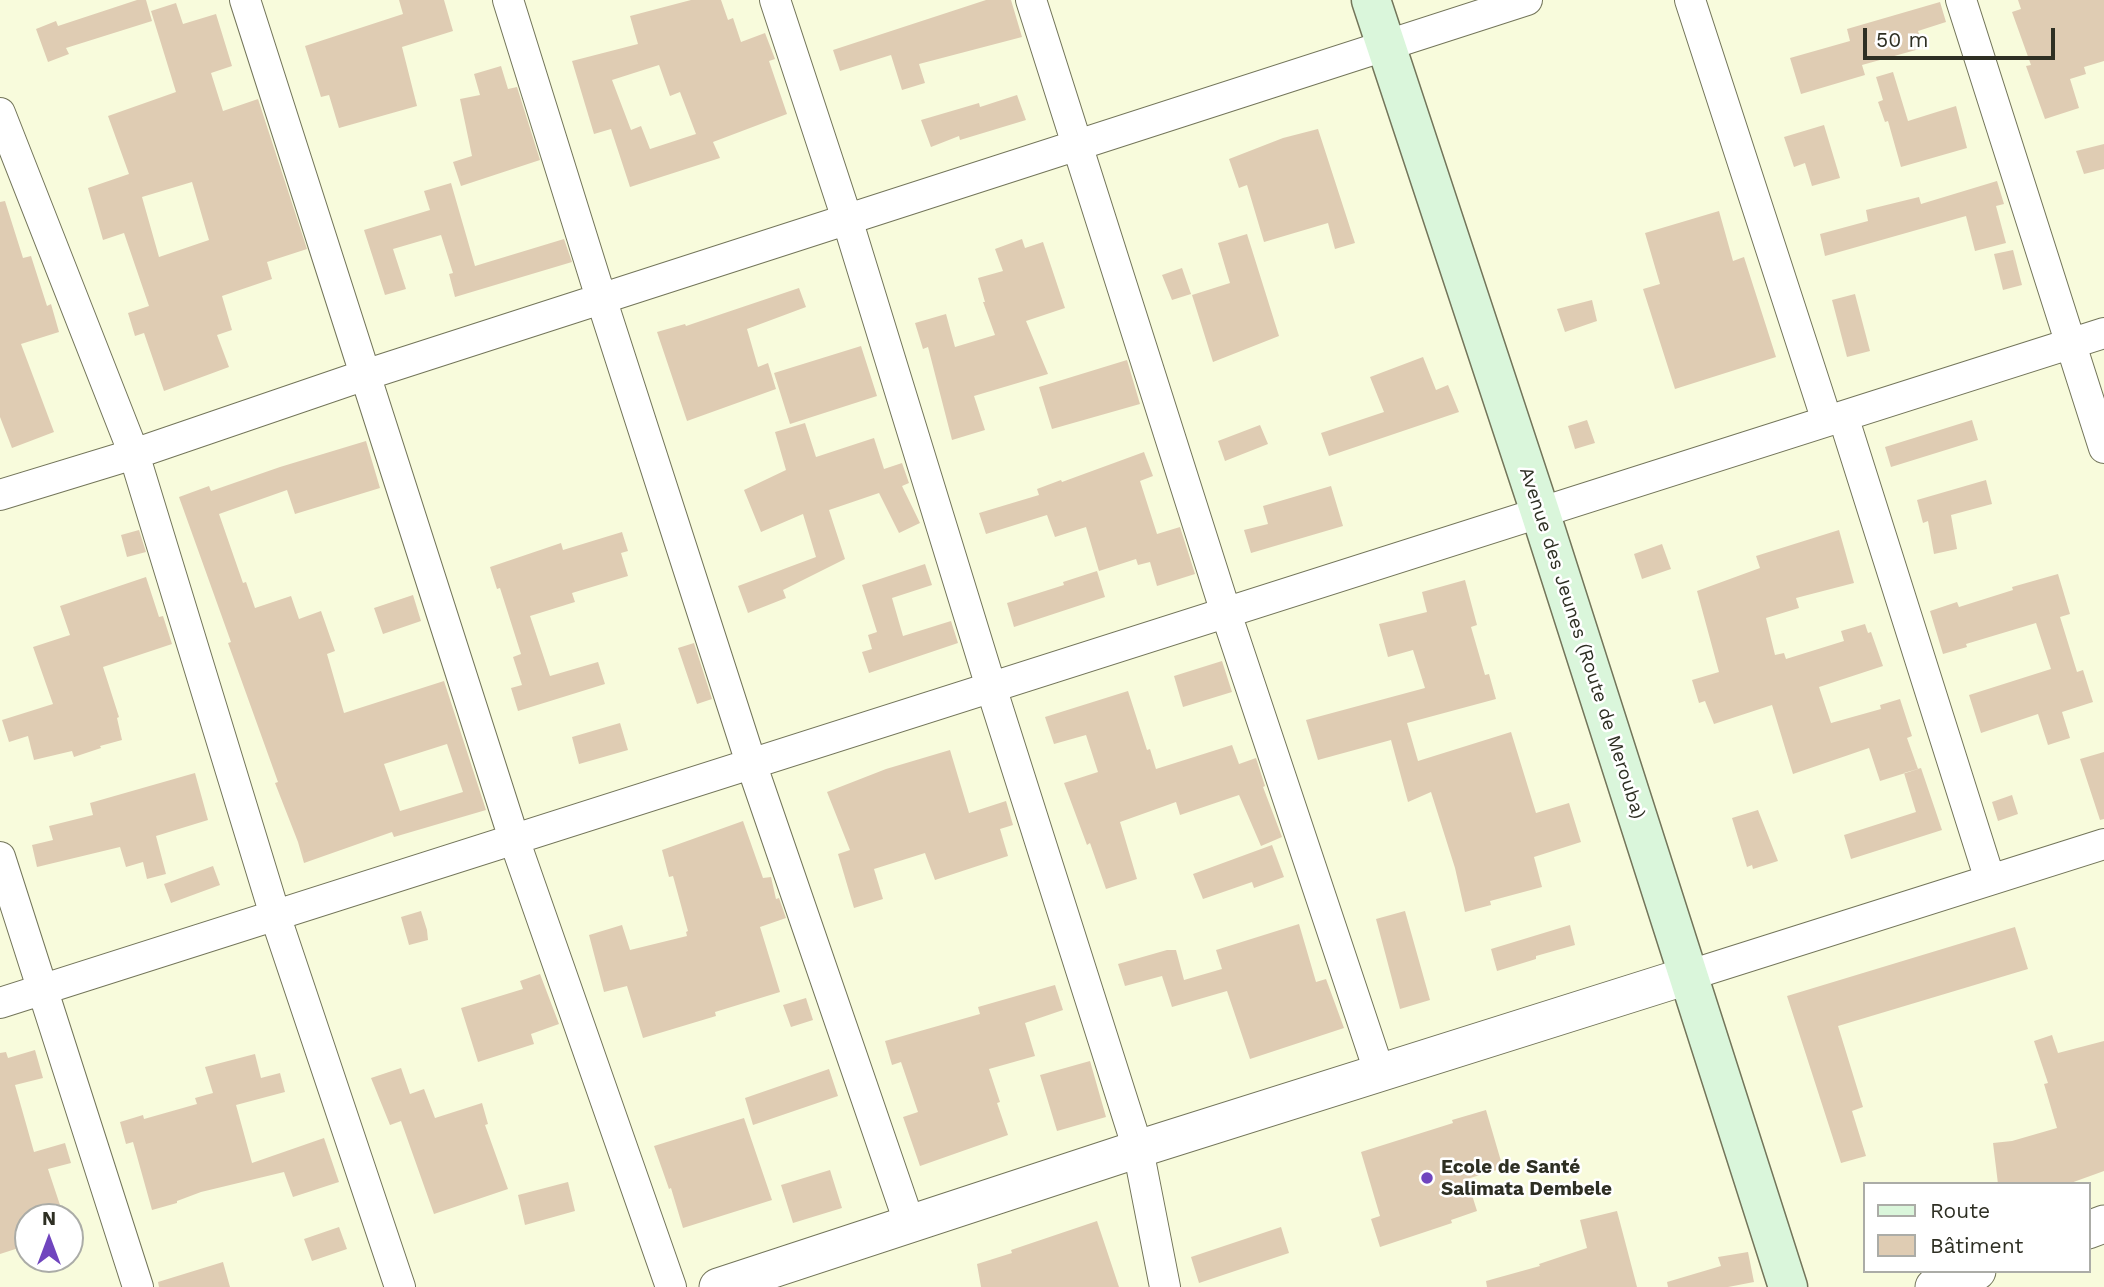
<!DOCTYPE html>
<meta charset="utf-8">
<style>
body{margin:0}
#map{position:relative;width:2104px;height:1287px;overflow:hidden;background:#f8fbdc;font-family:"Work Sans",sans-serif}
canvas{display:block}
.legend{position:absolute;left:1863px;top:1182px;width:228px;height:91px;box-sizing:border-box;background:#fff;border:2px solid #abaca7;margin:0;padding:9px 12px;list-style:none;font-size:21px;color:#2e2f23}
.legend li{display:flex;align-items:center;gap:14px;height:35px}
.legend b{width:35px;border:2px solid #abaca7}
.north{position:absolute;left:14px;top:1203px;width:70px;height:70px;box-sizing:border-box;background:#fff;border:2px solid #abaca7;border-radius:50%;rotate:0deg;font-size:19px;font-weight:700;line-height:28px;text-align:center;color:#2e2f23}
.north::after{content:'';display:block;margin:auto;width:24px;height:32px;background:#7045be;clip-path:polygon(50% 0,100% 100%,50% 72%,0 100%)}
.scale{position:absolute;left:1863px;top:28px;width:192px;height:32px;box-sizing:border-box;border:4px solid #2e2f23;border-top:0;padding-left:9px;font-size:21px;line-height:24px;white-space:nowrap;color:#2e2f23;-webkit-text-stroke:5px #fff;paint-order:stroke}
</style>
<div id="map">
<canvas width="2104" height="1287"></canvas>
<ul class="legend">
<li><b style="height:9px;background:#daf6db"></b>Route</li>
<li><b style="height:19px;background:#dfccb3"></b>Bâtiment</li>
</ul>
<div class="north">N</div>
<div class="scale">50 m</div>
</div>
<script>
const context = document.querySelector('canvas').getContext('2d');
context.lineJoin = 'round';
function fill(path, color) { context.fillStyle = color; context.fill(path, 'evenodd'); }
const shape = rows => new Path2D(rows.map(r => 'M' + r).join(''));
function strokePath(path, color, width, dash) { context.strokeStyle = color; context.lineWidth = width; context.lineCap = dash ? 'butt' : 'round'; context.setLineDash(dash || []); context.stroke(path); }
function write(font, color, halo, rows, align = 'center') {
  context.font = font + ' "Work Sans",sans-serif'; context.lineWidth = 5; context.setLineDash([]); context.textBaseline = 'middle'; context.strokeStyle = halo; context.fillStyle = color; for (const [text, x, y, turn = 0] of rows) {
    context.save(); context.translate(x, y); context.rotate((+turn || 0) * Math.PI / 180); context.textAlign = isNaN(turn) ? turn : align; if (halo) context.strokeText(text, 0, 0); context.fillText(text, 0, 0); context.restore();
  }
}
fill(shape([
 [137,0,146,0,152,21,66,48,69,54,48,62,36,29,56,21,58,26],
 [399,0,444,0,453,31,402,47,417,106,339,128,329,95,321,97,305,46,403,14],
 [691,0,721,0,728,20,733,18,741,42,765,33,775,59,769,61,787,114,713,142,720,158,630,187,611,129,594,134,572,61,638,44,630,16],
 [659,65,670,96,680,92,696,134,650,149,641,126,631,130,612,80],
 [986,0,1011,0,1022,37,919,64,925,83,902,90,891,55,840,71,833,50],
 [2018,0,2104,0,2104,61,2084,67,2086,74,2070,79,2079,108,2045,119,2026,66,2031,65,2012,12,2021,9],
 [1940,2,1946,22,1918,31,1923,48,1862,65,1865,75,1801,94,1790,58,1850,41,1847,29],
 [176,3,183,24,216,14,232,66,211,73,223,111,258,99,307,249,267,262,272,279,222,296,232,330,217,335,229,367,164,391,144,333,135,336,128,313,149,306,124,233,103,240,88,188,129,174,108,116,176,92,151,11],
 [192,182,209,240,159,257,142,197],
 [501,66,508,89,517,87,540,160,461,186,453,162,472,156,460,99,480,95,474,74],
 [1893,72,1908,121,1956,106,1967,148,1901,167,1888,121,1885,122,1878,102,1883,100,1876,77],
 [1017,95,1026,120,960,140,959,136,931,147,921,120,979,103,980,107],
 [1824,125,1840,178,1812,186,1805,163,1794,167,1784,137],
 [1318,129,1355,243,1335,249,1328,223,1264,242,1247,185,1239,188,1229,159,1283,138],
 [2104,144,2104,169,2084,174,2076,151],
 [1997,181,2004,204,1996,206,2006,243,1975,251,1966,216,1825,256,1820,234,1868,221,1866,210,1919,197,1921,204],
 [451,183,475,266,564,239,572,262,455,297,449,274,453,273,441,235,393,249,406,289,385,295,364,230,430,210,424,191],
 [5,201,23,258,31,256,47,306,51,304,59,332,21,344,54,432,12,448,0,417,0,202],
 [1719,211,1733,261,1744,257,1776,357,1675,389,1643,289,1660,284,1645,233],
 [1247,234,1279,336,1213,362,1192,295,1230,283,1218,243],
 [1022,239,1025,248,1043,242,1065,308,1026,321,1048,374,974,396,985,430,952,440,928,347,923,349,915,323,946,314,955,347,995,335,983,302,985,302,978,278,1003,271,995,249],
 [2013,250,2022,285,2003,290,1994,254],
 [1182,268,1191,294,1172,300,1162,275],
 [799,288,806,307,747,329,758,367,768,363,776,389,687,421,657,332,685,324,686,326],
 [1855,294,1870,351,1847,357,1832,300],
 [1592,300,1597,321,1565,332,1557,309],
 [861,346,877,396,790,424,774,373],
 [1423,357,1436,390,1448,385,1459,412,1329,456,1321,433,1384,412,1370,377],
 [1127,360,1140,404,1052,429,1039,387],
 [1587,420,1595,443,1575,449,1568,426],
 [1972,420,1978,440,1891,467,1885,447],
 [805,423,816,457,874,438,884,469,902,463,909,483,902,486,920,523,899,533,879,493,829,510,845,559,783,590,786,598,748,613,738,586,816,557,803,514,761,532,744,490,786,470,775,432],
 [1260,425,1268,444,1225,461,1218,441],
 [366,441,380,488,295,514,287,490,219,514,243,583,246,582,255,608,291,596,299,619,321,611,335,651,327,654,344,713,444,681,486,810,394,837,392,832,304,863,298,842,275,783,278,782,228,643,231,642,179,497,209,486,211,491,280,467],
 [447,744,463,792,400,811,384,764],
 [1144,452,1153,476,1140,481,1157,534,1180,527,1195,574,1157,586,1150,562,1138,565,1136,559,1099,571,1086,527,1055,537,1047,515,986,534,979,513,1039,495,1037,489,1061,480,1062,482],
 [1986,480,1992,504,1951,515,1957,549,1934,554,1928,521,1923,523,1917,500],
 [1331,486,1343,526,1251,553,1244,530,1268,524,1263,506],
 [139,530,146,552,127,557,121,535],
 [1839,530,1854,583,1796,598,1799,608,1766,618,1775,655,1784,653,1786,659,1844,641,1841,631,1865,624,1868,633,1871,632,1883,666,1819,687,1831,723,1881,709,1880,705,1900,699,1912,736,1907,738,1918,769,1880,781,1869,748,1793,774,1772,705,1714,724,1705,701,1699,703,1692,680,1719,672,1697,591,1760,568,1756,556],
 [622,532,628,551,621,553,628,576,572,593,575,602,530,616,550,676,598,662,605,684,518,711,511,688,522,685,513,657,521,654,500,588,497,589,490,567,561,543,563,550],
 [1662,544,1671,569,1642,579,1634,554],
 [925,564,932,585,892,598,903,636,951,621,958,643,869,673,862,652,872,649,868,635,877,632,862,585],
 [1097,571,1105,597,1014,627,1007,603,1064,585,1063,582],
 [2058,574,2070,614,2060,617,2077,672,2083,670,2093,702,2062,712,2070,738,2048,745,2038,714,1981,733,1969,695,2051,669,2036,623,1966,644,1967,647,1943,654,1930,611,1957,602,1959,607,2013,590,2012,587],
 [146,577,159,617,163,616,172,644,103,667,119,717,117,718,122,740,100,746,101,748,74,757,72,751,34,760,28,736,9,742,2,720,53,704,33,647,70,635,60,606],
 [1465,580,1477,625,1471,627,1485,675,1489,674,1496,699,1407,723,1418,761,1511,732,1536,813,1569,803,1581,842,1534,857,1542,887,1490,901,1491,905,1465,912,1455,868,1431,792,1408,802,1391,740,1318,760,1306,720,1425,688,1413,650,1388,657,1379,624,1427,612,1422,592],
 [413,595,421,621,383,634,374,608],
 [694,643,712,699,697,704,678,648],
 [1222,661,1232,692,1183,707,1174,676],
 [1128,691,1147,750,1150,749,1156,769,1232,745,1239,764,1256,758,1265,786,1263,787,1282,837,1261,846,1239,795,1180,815,1176,802,1120,822,1137,879,1106,889,1090,843,1087,845,1064,783,1098,772,1086,735,1054,744,1045,717],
 [620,723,628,750,579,764,572,737],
 [950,750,969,813,1006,801,1013,825,1000,829,1008,856,935,880,925,853,874,869,883,899,854,908,838,854,850,850,827,792,886,769],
 [2104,752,2104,819,2100,820,2080,759],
 [1921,768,1942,830,1851,859,1844,835,1916,812,1904,773],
 [195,773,208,820,156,836,166,874,147,879,143,862,126,867,120,847,37,867,32,845,53,840,49,826,93,815,90,803],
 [2012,795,2018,814,1998,821,1992,802],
 [1758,810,1778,861,1753,869,1752,865,1747,867,1732,818],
 [743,821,763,878,771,877,776,899,779,898,786,918,760,927,780,992,715,1012,716,1016,643,1038,627,986,604,992,589,935,622,925,630,950,687,936,686,932,688,931,673,876,669,877,662,850],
 [1272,845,1284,877,1254,888,1252,882,1203,899,1193,874],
 [213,866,220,885,171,903,164,884],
 [421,911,427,930,428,940,409,945,401,917],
 [1405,911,1430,1000,1400,1009,1376,919],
 [1299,924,1316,982,1326,979,1344,1028,1250,1059,1227,991,1172,1007,1162,976,1125,986,1118,964,1167,950,1176,950,1184,980,1222,969,1216,950],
 [1570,925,1575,945,1536,956,1536,959,1497,971,1491,949],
 [2015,927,2028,969,1838,1026,1863,1107,1852,1111,1866,1156,1841,1163,1787,996],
 [540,974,559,1024,531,1034,534,1044,478,1062,461,1008,523,989,520,981],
 [1055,985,1063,1010,1025,1023,1035,1056,989,1069,1000,1102,997,1103,1008,1135,920,1166,903,1117,918,1112,901,1062,892,1065,885,1041,980,1014,978,1007],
 [806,998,813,1020,791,1027,783,1005],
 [2052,1035,2058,1053,2104,1041,2104,1171,2068,1184,1998,1184,1993,1143,2012,1141,2057,1128,2044,1084,2048,1083,2034,1041],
 [35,1050,43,1078,15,1085,34,1152,65,1143,71,1163,48,1169,64,1217,28,1217,28,1245,0,1254,0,1053,6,1052,8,1058],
 [255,1054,261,1078,280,1073,285,1092,236,1105,252,1163,324,1138,339,1182,293,1197,284,1172,201,1192,177,1201,177,1203,152,1210,133,1142,126,1144,120,1122,143,1115,144,1119,197,1104,195,1098,213,1093,205,1067],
 [1090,1061,1106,1117,1057,1131,1040,1075],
 [401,1068,410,1094,424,1089,435,1118,482,1103,488,1124,485,1125,508,1189,434,1214,401,1121,390,1125,371,1078],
 [829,1069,838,1096,753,1125,745,1098],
 [1486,1110,1503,1168,1467,1179,1477,1211,1451,1220,1452,1223,1380,1247,1371,1219,1380,1216,1361,1152,1453,1123,1452,1120],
 [744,1118,772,1200,683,1228,671,1188,669,1189,654,1146],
 [830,1170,842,1208,793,1223,781,1185],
 [568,1182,575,1211,525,1225,518,1195],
 [1617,1211,1637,1287,1487,1287,1486,1281,1540,1266,1539,1264,1587,1248,1580,1220],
 [1097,1221,1119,1287,981,1287,977,1264,1012,1253,1011,1250],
 [339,1227,347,1249,312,1261,304,1239],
 [1281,1227,1289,1253,1199,1283,1191,1257],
 [1748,1252,1754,1282,1728,1287,1668,1287,1667,1282,1721,1266,1718,1257],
 [223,1262,230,1287,159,1287,158,1282]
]), '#dfccb3');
const minor = shape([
 [245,0,514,839,671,1287],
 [508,0,601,298,751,763,910,1225],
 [775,0,847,219,991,687,1138,1149,1165,1287],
 [1031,0,1226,613,1380,1074],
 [1690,0,1827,421],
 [1961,0,2104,448],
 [0,113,134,454,275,915,400,1287],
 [1843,416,1990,880],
 [0,495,134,454,365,375,1527,0],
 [0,857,138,1287],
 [1690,975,2104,844],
 [0,1003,2104,333]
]);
const tertiary = shape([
 [2088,1230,2104,1224],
 [718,1287,1138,1149,1690,975],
 [1934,1287,1977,1271]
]);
const secondary = shape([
 [1371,0,1540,512,1788,1287]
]);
strokePath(minor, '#73755a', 32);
strokePath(tertiary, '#73755a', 39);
strokePath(secondary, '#73755a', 41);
strokePath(minor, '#fff', 30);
strokePath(tertiary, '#fff', 37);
strokePath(secondary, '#daf6db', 38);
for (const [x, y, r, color] of [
 [1427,1178,7,"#7045be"]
]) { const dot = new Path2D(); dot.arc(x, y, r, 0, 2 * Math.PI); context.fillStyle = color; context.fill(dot); strokePath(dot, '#fff', 2.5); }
write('19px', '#2e2f23', '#fff', [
 ["Avenue des Jeunes (Route de Merouba)",1582,643,72]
]);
write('bold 19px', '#2e2f23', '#fff', [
 ["Ecole de Santé",1441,1167],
 ["Salimata Dembele",1441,1189]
], 'left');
</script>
